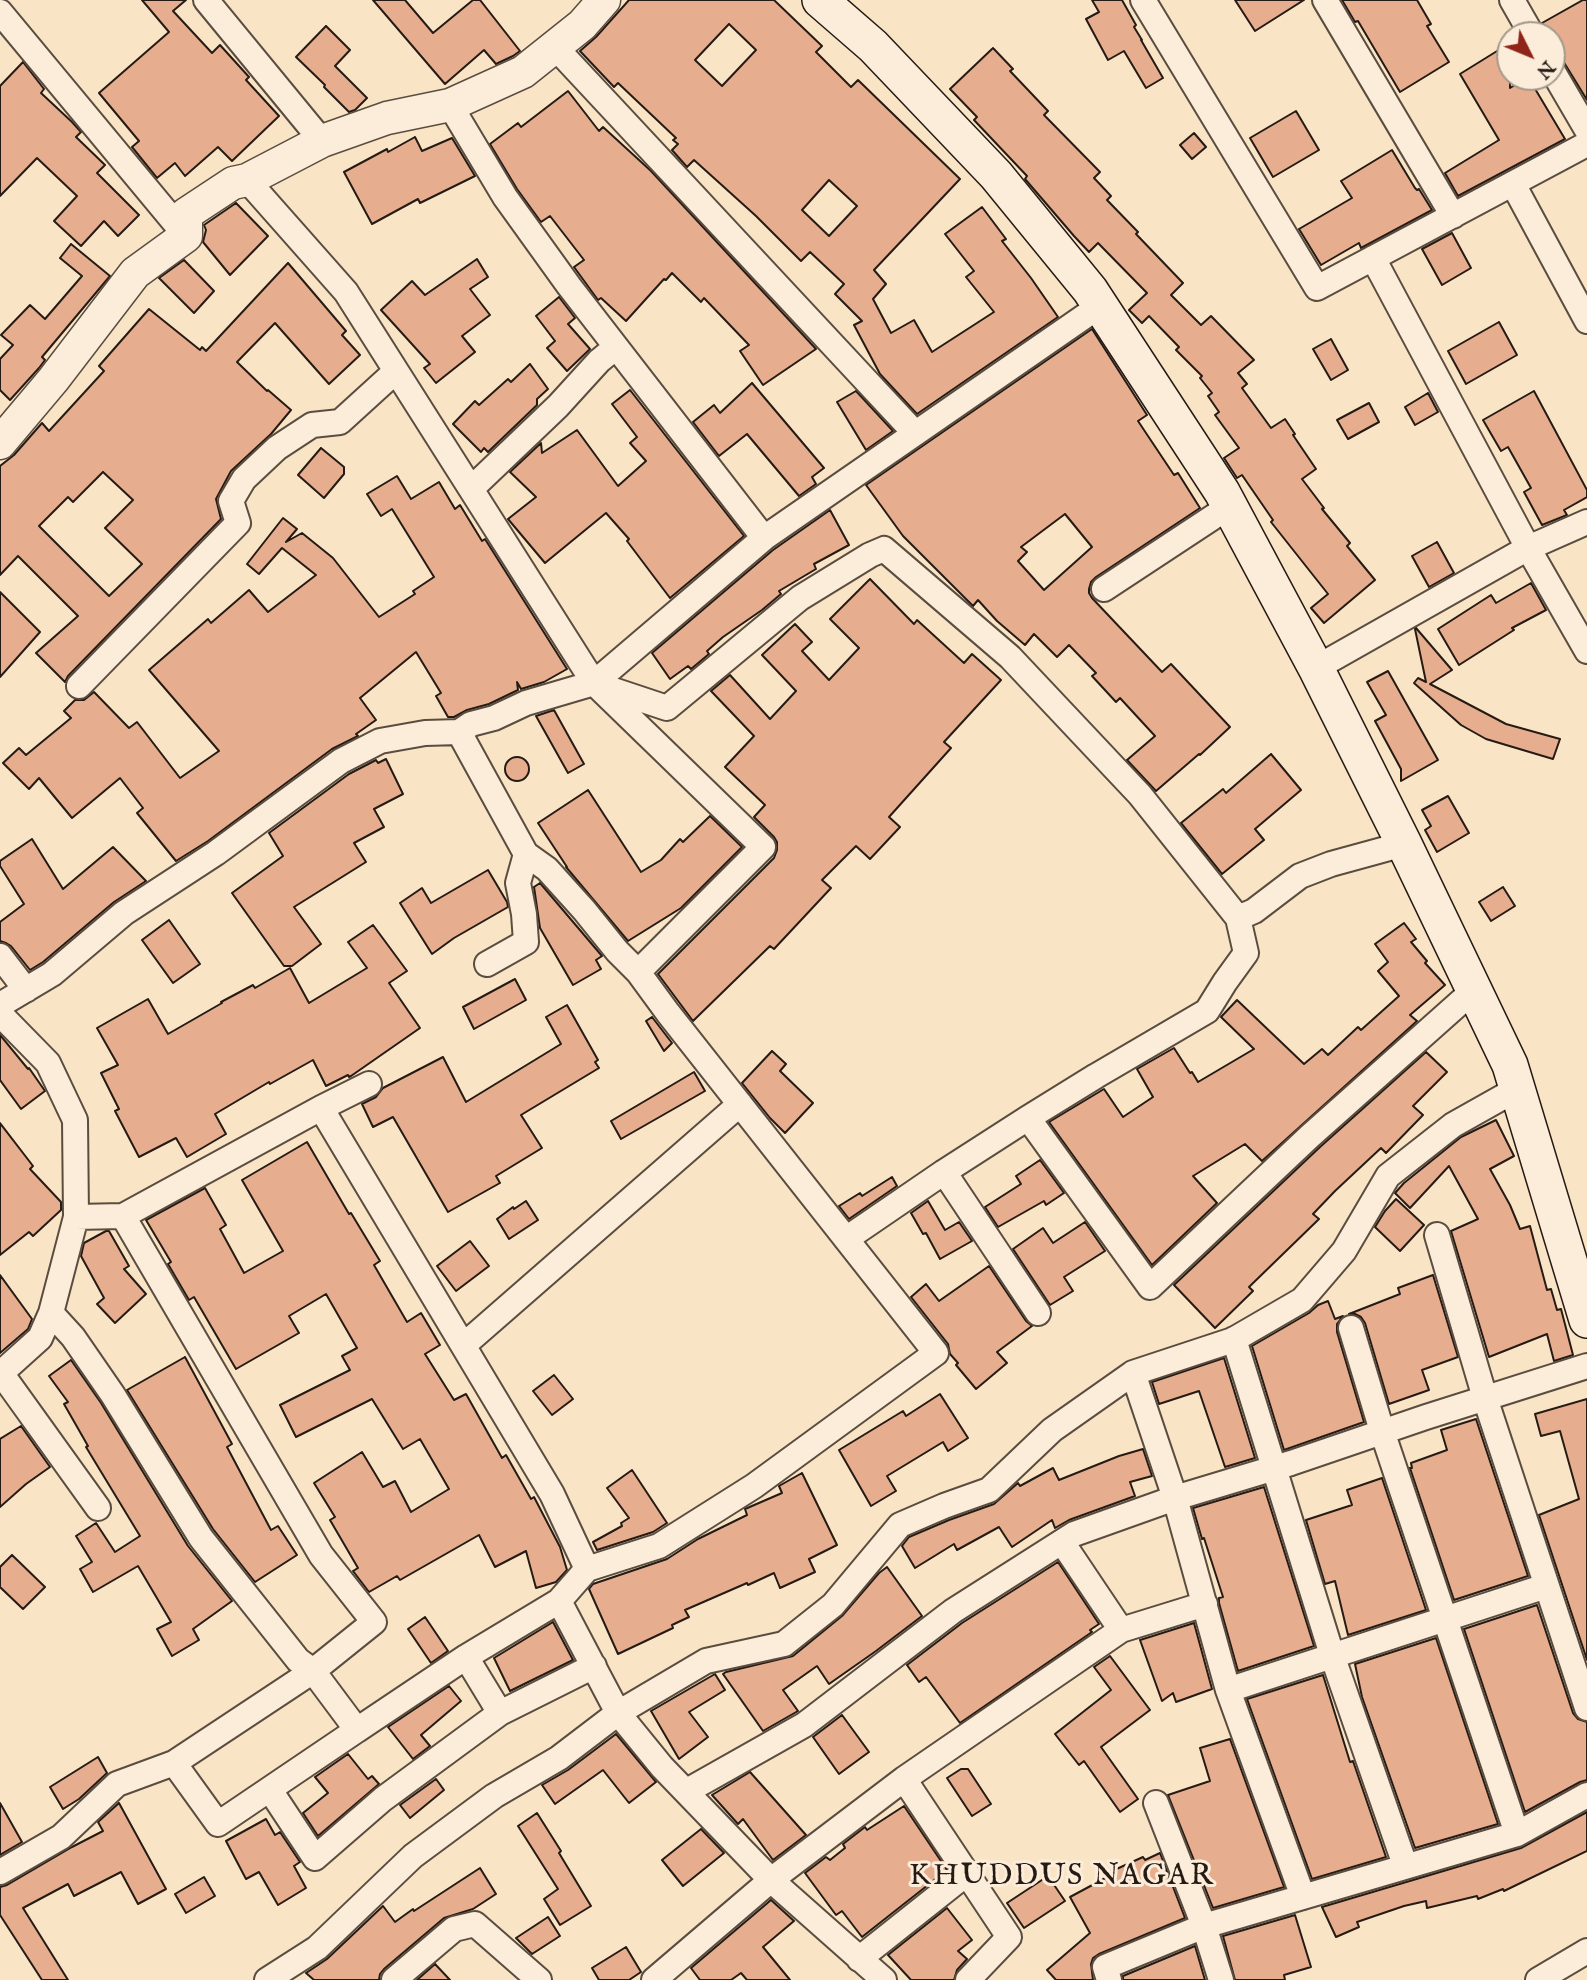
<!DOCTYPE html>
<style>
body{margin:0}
#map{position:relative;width:1587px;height:1980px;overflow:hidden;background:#f9e4c6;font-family:"IM FELL English",serif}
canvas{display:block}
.north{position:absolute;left:1496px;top:21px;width:70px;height:70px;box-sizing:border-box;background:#fbedda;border:2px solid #a5998b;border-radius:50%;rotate:133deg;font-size:19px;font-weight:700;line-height:28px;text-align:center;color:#251b14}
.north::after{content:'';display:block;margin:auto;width:24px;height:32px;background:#8f2418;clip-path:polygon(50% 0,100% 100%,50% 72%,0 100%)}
</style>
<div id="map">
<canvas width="1587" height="1980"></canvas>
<div class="north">N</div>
</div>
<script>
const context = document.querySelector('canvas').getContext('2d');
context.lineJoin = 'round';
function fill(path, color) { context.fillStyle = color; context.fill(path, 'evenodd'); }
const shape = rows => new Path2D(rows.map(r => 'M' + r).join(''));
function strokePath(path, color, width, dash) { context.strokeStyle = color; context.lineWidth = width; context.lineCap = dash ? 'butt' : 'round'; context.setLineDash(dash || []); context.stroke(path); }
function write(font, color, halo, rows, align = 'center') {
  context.font = font + ' "IM FELL English",serif'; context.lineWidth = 6; context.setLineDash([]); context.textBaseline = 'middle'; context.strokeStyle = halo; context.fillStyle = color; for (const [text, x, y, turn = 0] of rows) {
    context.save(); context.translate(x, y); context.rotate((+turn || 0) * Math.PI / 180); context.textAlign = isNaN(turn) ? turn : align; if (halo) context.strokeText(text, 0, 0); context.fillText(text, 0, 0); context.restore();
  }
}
const building = shape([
 [142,0,186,0,173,11,212,53,220,45,249,77,246,80,279,116,232,161,218,147,185,176,175,163,157,178,132,147,139,141,99,93,169,32,142,0],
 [373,0,405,0,433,33,473,0,480,0,520,51,513,56,496,64,484,50,445,84,373,0],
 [629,0,774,0,822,46,816,52,851,87,858,80,960,179,874,270,886,284,873,299,891,333,914,320,932,352,994,312,966,277,974,271,945,234,982,207,1006,239,1002,241,1031,278,1058,317,917,414,880,374,854,325,862,321,835,294,844,284,810,252,801,261,756,216,694,160,687,167,672,150,678,144,673,140,676,138,618,83,614,87,580,51,596,37,629,0],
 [729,24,756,50,722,86,695,60,729,24],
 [829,180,857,206,829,236,802,210,829,180],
 [1092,0,1122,0,1136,25,1134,27,1142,40,1141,40,1163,78,1146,88,1124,51,1108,60,1086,19,1099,12,1092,0],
 [1235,0,1304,0,1255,31,1235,0],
 [1342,0,1417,0,1431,24,1427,26,1449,62,1400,92,1358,21,1355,22,1342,0],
 [1583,0,1587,0,1587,100,1552,43,1552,35,1548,35,1542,23,1583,0],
 [326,26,350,50,335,66,367,98,355,110,349,112,324,87,325,85,296,57,326,26],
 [1510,43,1510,88,1528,77,1565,139,1458,196,1445,173,1499,140,1460,74,1510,43],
 [993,48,1013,69,1010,71,1048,111,1044,115,1100,172,1094,178,1111,196,1107,200,1138,232,1136,234,1183,283,1171,295,1201,325,1211,316,1254,360,1238,373,1247,384,1242,388,1271,428,1285,419,1295,434,1293,435,1316,469,1302,479,1324,508,1322,509,1350,543,1347,546,1375,580,1324,623,1311,608,1328,594,1271,522,1273,520,1242,475,1237,478,1224,458,1239,448,1215,415,1219,412,1208,396,1212,393,1200,378,1202,376,1176,350,1179,347,1149,316,1142,323,1129,310,1147,293,1098,243,1089,252,1074,236,1025,179,1027,176,974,120,977,117,950,89,993,48],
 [23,62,44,89,41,93,72,122,81,132,76,137,105,165,97,173,139,215,118,236,104,221,81,246,54,221,77,196,37,158,0,196,0,86,23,62],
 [568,91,599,131,603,127,651,171,816,349,763,385,740,351,749,345,704,298,701,302,672,273,666,280,664,279,626,321,601,298,598,300,574,267,584,260,550,216,541,222,517,189,490,144,518,123,521,127,568,91],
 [1296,111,1319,150,1273,177,1250,138,1296,111],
 [1194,133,1206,147,1192,159,1180,145,1194,133],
 [415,137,422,151,452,138,475,176,420,203,418,199,372,224,344,172,387,149,388,152,415,137],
 [1392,150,1415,188,1417,190,1419,189,1432,210,1361,248,1359,243,1321,265,1299,229,1352,198,1341,181,1392,150],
 [236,203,268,236,230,275,203,242,206,230,204,225,236,203],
 [1452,233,1471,268,1442,285,1422,249,1452,233],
 [71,244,110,276,42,357,45,360,39,368,10,400,0,390,0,359,13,345,1,335,30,305,45,319,82,276,60,258,71,244],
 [477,259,488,277,470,289,490,315,462,336,475,352,436,383,424,368,430,364,381,310,412,281,425,295,477,259],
 [184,260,214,291,194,313,159,278,184,260],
 [288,263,346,331,342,335,360,355,329,384,275,323,237,362,267,391,268,390,291,410,271,434,231,471,216,499,221,519,68,676,65,682,36,653,78,616,18,556,0,575,0,466,14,455,42,423,49,431,104,371,99,366,149,309,200,350,202,347,206,351,288,263],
 [103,472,133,500,105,528,142,564,109,596,39,526,68,497,73,502,103,472],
 [559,297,575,318,568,324,590,349,567,371,547,348,555,341,536,316,559,297],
 [1499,322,1517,355,1466,384,1448,351,1499,322],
 [1092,329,1147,415,1138,421,1174,475,1178,473,1200,508,1096,577,1091,582,1089,589,1089,593,1092,598,1162,672,1171,664,1230,727,1200,755,1199,754,1156,791,1127,760,1155,736,1120,698,1116,702,1092,676,1096,673,1069,645,1057,657,1034,634,1025,645,997,621,978,600,973,606,903,536,866,485,1092,329],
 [1065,514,1092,547,1044,590,1018,561,1027,552,1021,547,1065,514],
 [1331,339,1348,370,1331,380,1313,349,1331,339],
 [530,364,548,389,537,399,537,405,488,452,484,448,481,452,453,424,475,401,479,405,508,379,511,382,530,364],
 [752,383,824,468,812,477,816,484,799,496,747,434,719,456,693,422,714,405,720,413,752,383],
 [630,390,744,536,670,598,627,541,629,539,606,513,545,563,508,519,536,497,510,472,541,443,542,453,577,430,618,486,646,461,630,443,637,437,612,404,630,390],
 [856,391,893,431,866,450,837,402,856,391],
 [1534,391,1587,490,1587,497,1564,510,1567,515,1542,525,1524,492,1531,488,1508,447,1501,451,1483,420,1534,391],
 [1428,393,1438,412,1415,425,1405,407,1428,393],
 [1369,403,1379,422,1348,439,1337,420,1369,403],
 [321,448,344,467,344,474,324,498,298,475,321,448],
 [397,476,411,499,439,482,455,509,460,505,482,541,485,539,567,669,544,682,521,689,517,682,518,690,489,704,467,710,454,717,448,717,436,696,441,693,416,652,360,698,376,720,356,734,358,736,332,749,208,841,176,861,137,813,143,808,120,778,72,818,39,778,29,789,3,763,19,748,26,755,71,718,64,711,75,700,84,700,94,692,129,728,137,722,180,778,219,751,149,670,208,619,211,623,249,590,268,612,316,575,282,548,259,574,247,564,283,518,297,529,286,542,302,533,333,558,379,617,415,594,413,591,434,577,392,509,381,516,367,494,397,476],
 [830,510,849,545,814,564,816,569,779,591,781,594,762,610,723,637,707,651,709,654,691,669,688,666,670,679,652,653,773,550,830,510],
 [1437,542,1454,573,1429,587,1412,556,1437,542],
 [870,579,914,624,917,620,964,663,972,654,1001,680,944,742,951,748,889,817,900,827,870,859,856,846,822,880,831,888,774,949,770,946,693,1021,658,974,774,858,777,850,777,842,774,837,754,817,765,805,725,767,754,736,711,691,730,675,770,719,796,691,762,655,795,624,812,642,802,651,829,680,859,648,830,619,870,579],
 [1531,583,1546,610,1512,628,1514,630,1459,665,1438,629,1491,595,1496,603,1531,583],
 [0,592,40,632,0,677,0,592],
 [1416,628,1452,670,1430,684,1506,724,1560,739,1553,759,1486,739,1461,725,1414,683,1418,678,1426,682,1415,629,1416,628],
 [1388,671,1438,760,1401,781,1401,769,1375,721,1386,715,1367,682,1388,671],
 [554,710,584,764,568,773,536,716,554,710],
 [1271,754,1301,790,1255,829,1264,840,1222,874,1181,823,1223,789,1226,793,1271,754],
 '505 769a12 12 0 1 1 24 0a12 12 0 1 1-24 0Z',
 [386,759,403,794,374,809,384,827,354,843,366,862,294,907,321,944,292,966,284,966,232,893,283,856,269,833,349,774,376,760,378,763,386,759],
 [588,790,641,872,661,860,680,839,683,842,710,816,742,847,681,908,628,941,566,867,567,867,538,823,588,790],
 [1448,796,1469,833,1437,852,1425,830,1431,826,1422,810,1448,796],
 [32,839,63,889,113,847,146,881,114,902,43,962,30,970,11,946,6,943,0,941,0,922,24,904,0,866,0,861,32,839],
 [488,870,507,902,508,907,454,938,432,954,400,903,422,888,431,903,488,870],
 [540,883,602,956,596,960,601,969,573,985,540,928,534,887,540,883],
 [1503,887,1515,906,1491,921,1479,902,1503,887],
 [169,920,200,964,173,983,142,940,169,920],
 [1404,923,1416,939,1411,942,1427,961,1425,963,1445,985,1410,1015,1417,1021,1262,1161,1245,1144,1193,1176,1217,1203,1152,1265,1049,1122,1104,1089,1123,1117,1153,1097,1137,1069,1174,1048,1190,1073,1192,1072,1198,1082,1254,1049,1221,1017,1237,1000,1304,1064,1322,1049,1328,1055,1358,1027,1361,1030,1399,996,1378,971,1388,962,1375,944,1404,923],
 [373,925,407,971,389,983,420,1028,351,1076,349,1077,348,1075,326,1086,313,1060,270,1084,269,1082,215,1114,226,1134,187,1157,176,1138,139,1157,115,1111,119,1109,101,1073,118,1065,97,1028,148,999,168,1034,222,1003,221,1002,253,985,255,988,290,968,309,1003,367,968,348,942,373,925],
 [515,979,526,1000,474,1029,463,1007,515,979],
 [567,1005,598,1060,595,1062,599,1068,521,1115,542,1148,496,1176,500,1183,448,1212,393,1117,373,1127,362,1104,376,1097,383,1088,443,1057,466,1102,561,1044,546,1017,567,1005],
 [652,1017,672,1043,664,1051,646,1021,652,1017],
 [0,1035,28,1069,29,1068,45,1091,21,1109,0,1080,0,1035],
 [772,1051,786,1064,780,1071,813,1103,785,1133,770,1118,742,1083,772,1051],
 [1426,1052,1447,1072,1413,1106,1423,1115,1386,1153,1381,1148,1335,1191,1313,1214,1319,1219,1249,1287,1253,1291,1215,1328,1174,1285,1320,1147,1426,1052],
 [694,1072,705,1091,621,1139,611,1121,694,1072],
 [1496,1120,1514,1156,1490,1169,1510,1205,1520,1229,1530,1226,1547,1290,1551,1289,1557,1310,1561,1309,1573,1355,1554,1361,1547,1334,1489,1357,1451,1231,1478,1219,1449,1166,1410,1208,1395,1193,1404,1183,1461,1137,1496,1120],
 [0,1123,33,1166,30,1169,61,1202,61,1210,33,1236,29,1232,0,1255,0,1123],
 [307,1142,349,1214,351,1213,380,1261,374,1265,407,1322,421,1313,440,1345,425,1354,454,1400,466,1394,502,1458,506,1455,531,1499,534,1497,560,1547,567,1570,556,1582,536,1588,526,1551,495,1567,479,1535,400,1580,397,1576,369,1592,353,1571,358,1568,330,1520,335,1517,314,1483,362,1452,383,1487,395,1481,411,1512,449,1489,420,1439,403,1449,372,1399,296,1437,280,1405,350,1370,342,1356,357,1348,326,1294,289,1316,299,1333,236,1369,194,1297,189,1300,168,1264,171,1262,146,1220,205,1188,226,1225,220,1229,244,1273,283,1251,242,1180,307,1142],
 [1040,1160,1064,1193,1046,1205,1044,1201,998,1227,985,1207,1021,1184,1016,1176,1040,1160],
 [892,1177,897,1186,849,1219,839,1206,860,1193,862,1196,892,1177],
 [1396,1199,1424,1225,1400,1251,1375,1227,1385,1211,1396,1199],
 [526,1201,538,1220,509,1239,497,1219,513,1207,514,1209,526,1201],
 [928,1201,945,1230,959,1222,972,1241,940,1259,926,1233,923,1234,911,1213,928,1201],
 [1085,1222,1105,1251,1064,1277,1073,1291,1050,1305,1013,1249,1043,1228,1053,1243,1085,1222],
 [106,1231,109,1231,129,1266,124,1269,146,1294,115,1323,97,1304,104,1298,81,1256,84,1243,106,1231],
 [470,1241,489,1266,456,1291,437,1266,470,1241],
 [989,1266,1026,1321,1032,1326,997,1352,1007,1363,976,1389,956,1365,958,1363,950,1354,948,1344,911,1297,926,1284,939,1301,989,1266],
 [0,1275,32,1319,28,1329,0,1353,0,1275],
 [1433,1275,1458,1357,1422,1370,1429,1390,1389,1404,1365,1323,1361,1317,1355,1314,1349,1314,1400,1294,1398,1288,1433,1275],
 [1328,1301,1335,1319,1343,1316,1337,1324,1337,1332,1364,1422,1284,1450,1252,1346,1309,1313,1318,1305,1328,1301],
 [185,1357,232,1444,227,1447,271,1530,278,1526,297,1555,255,1582,213,1529,127,1390,185,1357],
 [1224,1358,1255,1458,1225,1467,1199,1391,1159,1404,1152,1382,1224,1358],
 [71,1360,101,1403,188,1546,232,1601,193,1629,199,1640,172,1656,157,1629,171,1622,138,1566,93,1592,80,1569,92,1562,76,1536,96,1523,115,1552,140,1536,86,1447,88,1446,64,1404,68,1402,49,1376,71,1360],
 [554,1375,573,1399,552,1415,533,1391,554,1375],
 [940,1394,968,1438,948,1451,943,1442,887,1476,896,1491,871,1506,839,1450,903,1411,906,1416,940,1394],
 [1587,1399,1587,1660,1539,1515,1579,1499,1560,1431,1541,1436,1535,1414,1587,1399],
 [1476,1419,1528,1576,1454,1600,1410,1468,1412,1468,1411,1463,1447,1450,1441,1430,1476,1419],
 [21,1426,50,1467,26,1484,0,1507,0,1439,21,1426],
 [1143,1449,1152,1476,1130,1482,1135,1496,1069,1520,1055,1528,1052,1520,1012,1547,999,1527,957,1550,954,1544,915,1568,902,1546,909,1537,949,1520,994,1504,1018,1483,1020,1486,1053,1468,1059,1480,1119,1456,1143,1449],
 [632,1470,667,1523,653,1532,597,1550,593,1542,622,1526,621,1523,629,1518,607,1488,632,1470],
 [802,1473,837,1545,809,1559,815,1572,780,1588,774,1573,748,1585,747,1583,685,1610,689,1617,672,1625,673,1628,618,1654,589,1589,593,1584,667,1559,698,1539,747,1515,745,1509,782,1493,779,1486,802,1473],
 [1382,1478,1426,1610,1348,1635,1335,1581,1325,1584,1306,1520,1352,1505,1347,1490,1382,1478],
 [1264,1487,1314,1646,1238,1671,1219,1603,1219,1598,1223,1597,1204,1538,1202,1539,1193,1508,1264,1487],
 [12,1555,45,1587,23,1609,0,1587,0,1567,12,1555],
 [1058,1562,1099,1624,1090,1630,1092,1632,960,1723,926,1677,919,1682,907,1665,962,1623,1058,1562],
 [887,1567,922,1616,876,1651,829,1684,817,1666,783,1690,798,1711,763,1731,723,1674,726,1672,793,1656,842,1616,879,1573,887,1567],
 [1537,1605,1573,1713,1578,1719,1587,1722,1587,1780,1580,1782,1525,1812,1464,1629,1537,1605],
 [425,1617,448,1651,431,1663,408,1629,425,1617],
 [553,1622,573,1660,510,1691,494,1658,553,1622],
 [1194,1623,1212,1689,1176,1702,1173,1693,1162,1701,1140,1640,1194,1623],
 [1436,1638,1498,1824,1415,1848,1362,1697,1355,1664,1436,1638],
 [1110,1656,1150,1710,1101,1747,1138,1799,1120,1812,1084,1761,1079,1765,1055,1734,1111,1690,1094,1667,1110,1656],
 [715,1674,725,1690,689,1712,708,1737,679,1759,651,1711,715,1674],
 [1323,1675,1350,1762,1353,1761,1386,1857,1312,1879,1247,1699,1323,1675],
 [449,1686,461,1701,421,1735,430,1746,413,1759,388,1727,449,1686],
 [842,1715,869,1752,839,1774,813,1737,842,1715],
 [616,1734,656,1782,629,1803,603,1770,555,1804,542,1785,568,1770,616,1734],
 [1230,1739,1284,1887,1213,1908,1168,1795,1210,1781,1200,1748,1230,1739],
 [348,1754,368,1779,372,1776,379,1784,318,1836,303,1813,328,1793,315,1777,348,1754],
 [98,1757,107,1773,79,1799,63,1809,50,1787,98,1757],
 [961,1769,968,1769,991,1804,972,1816,947,1778,961,1769],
 [750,1772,806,1835,773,1860,743,1819,738,1824,712,1795,750,1772],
 [436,1779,444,1790,410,1818,400,1805,436,1779],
 [0,1803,22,1842,0,1855,0,1803],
 [119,1803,166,1889,138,1904,121,1872,74,1896,68,1884,23,1908,68,1980,42,1980,0,1915,0,1887,7,1885,72,1847,103,1831,98,1822,119,1803],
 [904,1806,947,1870,862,1937,842,1911,836,1915,805,1873,826,1857,830,1860,845,1848,843,1844,865,1827,867,1830,904,1806],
 [1587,1812,1587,1851,1504,1891,1503,1889,1478,1899,1477,1896,1427,1908,1426,1901,1404,1906,1357,1922,1359,1927,1336,1937,1322,1907,1521,1848,1587,1812],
 [537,1813,561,1851,559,1853,591,1906,560,1925,544,1899,558,1889,518,1826,537,1813],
 [266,1819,275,1835,280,1832,300,1862,294,1866,306,1888,278,1905,259,1872,246,1879,226,1841,266,1819],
 [701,1829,724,1853,683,1886,662,1860,701,1829],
 [1160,1853,1185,1918,1099,1954,1093,1958,1091,1964,1093,1980,1056,1980,1047,1970,1090,1933,1070,1897,1111,1875,1110,1872,1143,1857,1145,1860,1160,1853],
 [480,1868,496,1894,473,1909,444,1918,384,1969,380,1974,379,1980,314,1980,306,1973,327,1959,383,1906,395,1922,413,1909,414,1911,480,1868],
 [1048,1876,1065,1901,1024,1928,1007,1903,1048,1876],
 [204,1877,215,1896,186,1913,175,1894,204,1877],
 [771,1900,794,1921,763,1947,790,1980,747,1980,741,1973,731,1980,700,1980,691,1968,771,1900],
 [947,1908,972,1940,958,1951,967,1959,957,1970,954,1980,911,1980,888,1955,947,1908],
 [1295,1915,1311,1967,1284,1975,1285,1980,1235,1980,1223,1936,1295,1915],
 [548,1917,560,1936,532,1954,516,1938,548,1917],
 [1195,1946,1205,1980,1123,1980,1123,1976,1195,1946],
 [626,1947,641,1972,629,1980,599,1980,592,1968,626,1947],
 [435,1964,450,1980,417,1980,435,1964]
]);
fill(building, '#e6ae8f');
strokePath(building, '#251b14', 2);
const minor = shape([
 [206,0,322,141],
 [1143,0,1317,288,1587,144],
 [1325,0,1453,216],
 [1512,0,1532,35],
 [0,12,186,236],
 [555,47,914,432],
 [1552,70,1587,130],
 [450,105,505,197,569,286,764,538],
 [1513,184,1587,321],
 [1373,258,1528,548,1587,651],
 [471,489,558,406,599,361,616,347],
 [1104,589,1230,506],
 [1316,668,1528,548,1587,522],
 [79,686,238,523,231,501,244,479,277,448,312,425,340,422,396,371],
 [601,686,667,708,800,598,870,555,884,549,1010,657,1140,795,1238,918,1254,911,1300,876,1331,864,1404,844],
 [459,732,526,854,547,869,584,910,617,951,638,972],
 [0,956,26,990],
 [487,964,526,942,524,914,518,883,526,854],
 [0,1005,52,974,124,913,216,853,341,761,380,741,425,733,459,732,471,724,494,718,526,703,594,683,764,538,1101,305],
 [0,1014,48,1063,75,1120,76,1217,51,1313,40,1338,0,1374],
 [321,1108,552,1494,587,1569],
 [1028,1118,1150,1287,1310,1136,1474,990],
 [944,1172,1038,1313],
 [123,1216,321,1555,374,1622,313,1671,357,1730,466,1657,559,1601,587,1569,659,1546,754,1486,936,1353,668,1013,638,972,763,847,594,683,346,292,247,180],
 [76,1217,123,1216,321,1108,369,1084],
 [1437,1235,1485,1398,1587,1708],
 [846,1239,944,1172,1028,1118,1096,1076,1207,1011,1225,982,1246,953,1238,918],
 [51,1313,73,1337,113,1395,201,1538,298,1660,313,1671,174,1763,218,1824,357,1730],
 [1351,1328,1382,1431,1517,1834],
 [1234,1339,1332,1655,1405,1865],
 [464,1345,740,1104],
 [1,1373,98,1508],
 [1133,1373,1175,1498,1228,1690,1303,1897],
 [1062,1542,1121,1630],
 [559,1601,618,1713,662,1767,771,1880,884,1980],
 [466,1657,500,1713],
 [1228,1690,1546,1586],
 [904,1779,1009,1937,968,1980],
 [270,1790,315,1858,383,1799,500,1713,594,1666],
 [687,1791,804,1725,953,1611,1074,1534,1175,1498,1291,1463,1426,1417,1587,1366],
 [1156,1803,1204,1926,1221,1980],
 [0,1872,61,1837,117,1784,174,1763],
 [859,1959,966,1874],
 [267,1980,317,1948,413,1856,494,1796,559,1758,618,1713,706,1661,784,1644,833,1605,900,1525,944,1506,989,1490,1052,1430,1133,1373,1233,1340,1302,1300,1344,1251,1388,1176,1453,1125,1517,1089],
 [394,1980,454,1929,475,1924,539,1980],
 [654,1980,771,1880,904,1779,1121,1630,1205,1604],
 [1109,1980,1105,1967,1204,1926,1517,1834,1587,1795],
 [1538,1980,1587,1951]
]);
const tertiary = shape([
 [0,443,53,380,135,273,186,236,186,214,233,183,247,180,322,141,387,118,450,105,523,72,582,25,604,0]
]);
const secondary = shape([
 [820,0,873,46,996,175,1090,290,1222,492,1316,668,1404,844,1510,1065,1587,1320]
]);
strokePath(minor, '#5a4d40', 28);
strokePath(tertiary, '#5a4d40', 35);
strokePath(secondary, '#251b14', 38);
strokePath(minor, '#fbedda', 24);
strokePath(tertiary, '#fbedda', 32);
strokePath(secondary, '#fbedda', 35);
context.letterSpacing = '2px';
write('30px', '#251b14', '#fbedda', [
 ["KHUDDUS NAGAR",1062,1878]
]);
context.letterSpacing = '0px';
</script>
